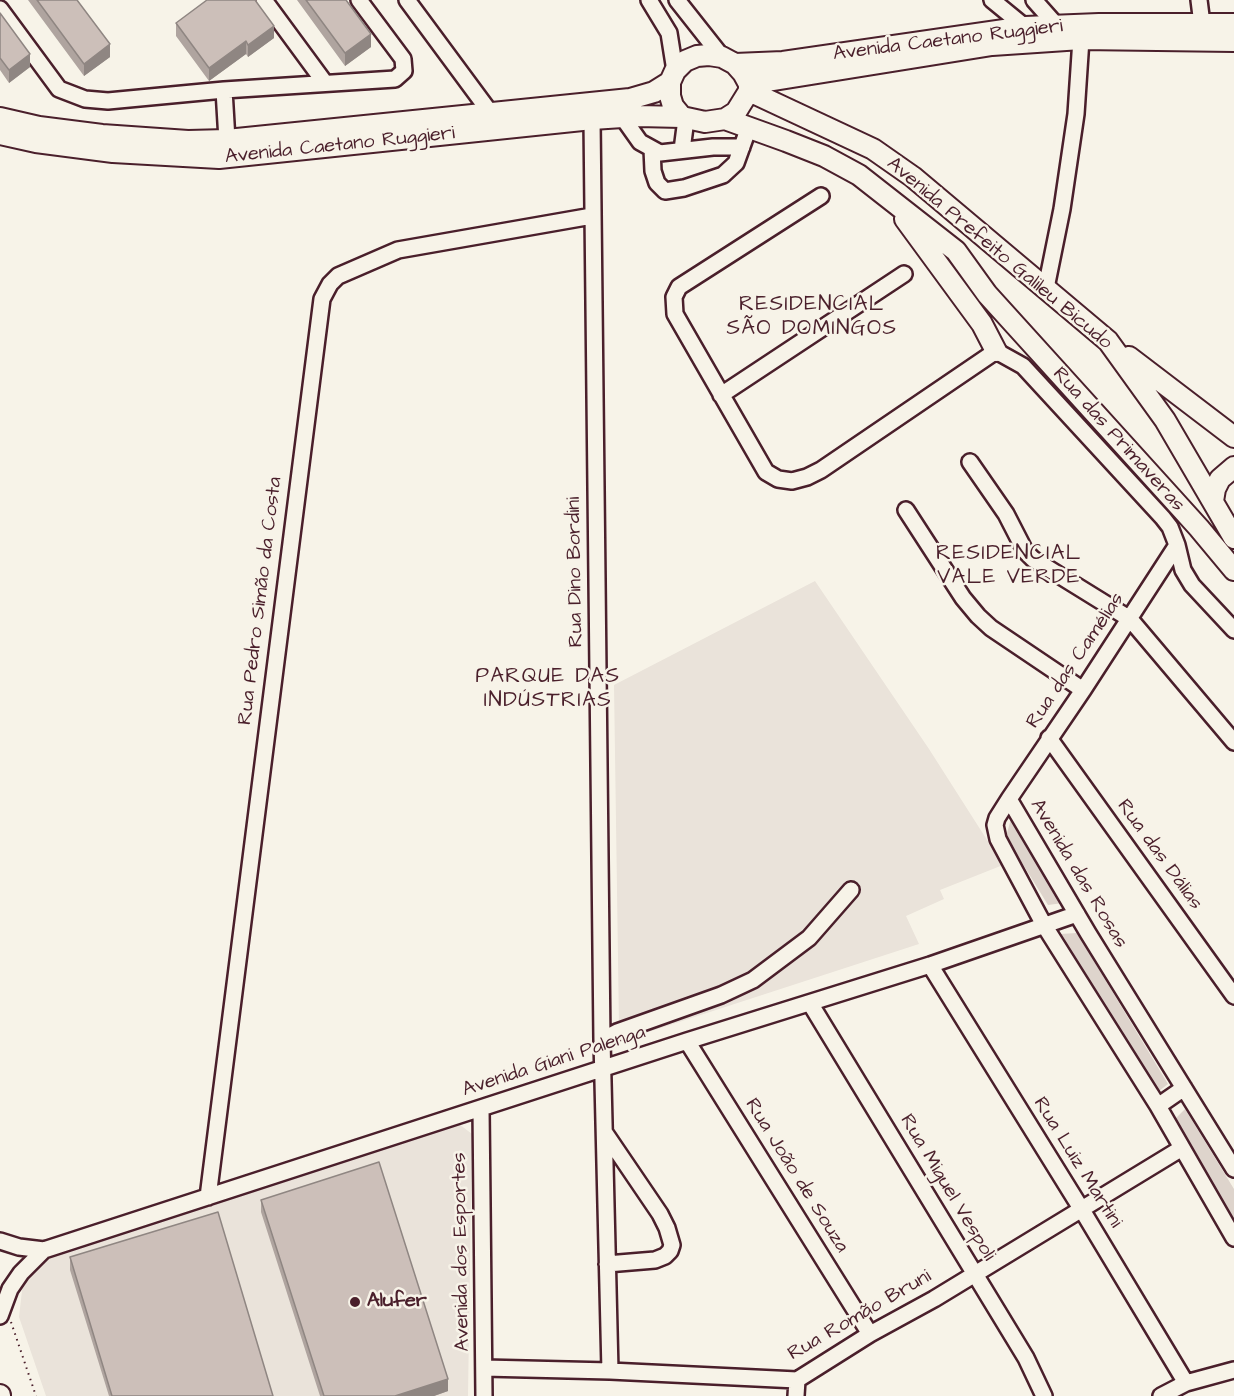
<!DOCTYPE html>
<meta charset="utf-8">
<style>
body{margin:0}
canvas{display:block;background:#f7f3e8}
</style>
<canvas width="1234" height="1396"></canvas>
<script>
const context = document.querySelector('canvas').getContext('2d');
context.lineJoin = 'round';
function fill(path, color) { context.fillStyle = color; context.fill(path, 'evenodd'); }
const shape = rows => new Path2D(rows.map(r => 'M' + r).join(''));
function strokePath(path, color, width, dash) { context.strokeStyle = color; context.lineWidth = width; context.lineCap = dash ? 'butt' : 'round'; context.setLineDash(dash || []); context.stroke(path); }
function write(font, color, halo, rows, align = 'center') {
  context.font = font + ' "Architects Daughter",sans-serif'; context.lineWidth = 5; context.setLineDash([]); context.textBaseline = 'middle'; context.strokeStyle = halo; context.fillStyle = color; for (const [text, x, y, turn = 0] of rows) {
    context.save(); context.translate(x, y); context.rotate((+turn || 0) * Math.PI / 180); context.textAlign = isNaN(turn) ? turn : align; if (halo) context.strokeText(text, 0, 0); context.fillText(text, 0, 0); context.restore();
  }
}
fill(shape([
 [815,581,929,749,1003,865,940,890,944,899,906,916,919,944,636,1036,625,1034,619,1027,614,685],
 [459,1124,472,1134,468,1396,46,1396,19,1317,23,1282,43,1260]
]), '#eae3da');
fill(shape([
 [1011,819,1063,903,1048,905,1008,840,1007,833],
 [1077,933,1168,1084,1159,1091,1060,934],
 [1185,1109,1234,1189,1234,1222,1175,1119]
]), '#ded4cc');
const minor = shape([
 [264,0,325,83],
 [407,0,492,115],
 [649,0,669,33,675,71],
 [677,0,722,57],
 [992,0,1025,27],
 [1034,0,1057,26],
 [1199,0,1202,24],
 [0,9,59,89,85,99,108,101,224,90,395,79,404,71,403,59,359,0],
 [224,90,227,140],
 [623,118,640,142,660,153,713,147,742,147],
 [592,119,602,1040,610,1371],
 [652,149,653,171,657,183,665,191,684,188,723,175,736,163,749,127],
 [682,150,686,119],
 [821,196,679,287,674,297,675,314,766,472,778,479,792,481,807,477,821,470,996,351,1023,366,1163,518,1170,527,1177,545,1183,570,1192,585,1234,630],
 [1046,288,1062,209,1076,114,1081,39],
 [721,395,904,274],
 [970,462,1006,514,1025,551,1033,559,1130,619,1234,742],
 [906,510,963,598,978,616,991,628,1083,690],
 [1177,545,1083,690,1009,799,997,818,995,825,998,839,1044,925,1158,1106,1234,1238],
 [1049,738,1234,996],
 [1009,799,1088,933,1234,1169],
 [930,965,1082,1210,1186,1383],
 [810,1003,1026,1358,1044,1396],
 [602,1040,617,1032,721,995,753,980,809,938,851,890],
 [687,1041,870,1334],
 [1158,1106,1184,1088],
 [481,1108,484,1396],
 [605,1133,660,1214,667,1228,672,1245,670,1251,665,1256,655,1260,607,1264],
 [208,1197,322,299,330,284,338,276,398,250,592,216],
 [0,1241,19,1247,44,1250,687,1041,930,965,1077,914],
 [0,1316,10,1289,21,1273,44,1250],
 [484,1368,610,1371,797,1380,870,1334,934,1299,1182,1148],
 [796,1396,797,1380],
 [1161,1396,1186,1383,1234,1370]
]);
const major = shape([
 [735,64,743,73,749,84,749,91,736,112,725,119,705,122,682,117,673,106,670,96,670,82,675,71,685,61,697,56,709,55,722,57,735,64,783,62,1025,27,1099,24,1234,24],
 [749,84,992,45,1081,39,1234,41],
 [749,91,873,149,913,177,1108,341,1165,420,1234,538],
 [0,118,39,127,102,135,188,141,227,140,630,99,654,92,670,82],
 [725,119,786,141,824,156,859,175,956,251,987,294,1199,528,1234,570],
 [0,134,36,142,113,152,219,158,592,119,638,116,682,117],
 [905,219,982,324,996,351],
 [1129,357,1234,437],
 [1213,501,1215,489,1220,479,1234,467],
 [0,1395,0,1396]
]);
strokePath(minor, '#4a1f2b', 20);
strokePath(major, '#4a1f2b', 24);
strokePath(shape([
 [11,1322,36,1396]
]), '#4a1f2b', 2, [1.5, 4.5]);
strokePath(minor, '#f7f3e8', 15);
strokePath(major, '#f7f3e8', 20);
fill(shape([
 [28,0,77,0,110,57,84,76],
 [206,0,255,0,274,38,248,57,246,54,209,81,176,36,176,23,207,1],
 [297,0,346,0,371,47,345,66],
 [0,13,30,67,9,83,0,70],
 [261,1200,448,1391,434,1396,320,1396,261,1212],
 [70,1257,273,1396,109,1396,70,1270]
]), '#afa49f');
fill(shape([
 [274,26,274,38,248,57,248,45],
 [371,34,371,47,345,66,345,53],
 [246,41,246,54,209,81,209,68],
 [110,44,110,57,84,76,84,64],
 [30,54,30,67,9,83,9,70],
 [448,1379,448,1391,434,1396,395,1396]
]), '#8f8682');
const building = shape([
 [37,0,77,0,110,44,84,64,37,0],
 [207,0,255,0,274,26,248,45,246,41,209,68,176,23,207,0],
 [306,0,346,0,371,34,345,53,306,0],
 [0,13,30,54,9,70,0,58,0,13],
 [379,1162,448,1379,395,1396,324,1396,261,1200,379,1162],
 [218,1212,273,1396,112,1396,70,1257,218,1212]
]);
fill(building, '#ccbfb9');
strokePath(building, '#8f8682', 1.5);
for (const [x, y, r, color] of [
 [355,1302,6,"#4a1f2b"]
]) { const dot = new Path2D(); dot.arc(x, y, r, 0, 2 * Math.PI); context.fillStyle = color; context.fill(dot); strokePath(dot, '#f7f3e8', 2); }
write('20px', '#4a1f2b', '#f7f3e8', [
 ["Avenida Caetano Ruggieri",948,41,-7],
 ["Avenida Caetano Ruggieri",340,146,-6],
 ["Avenida Prefeito Galileu Bicudo",999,254,40],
 ["Rua das Primaveras",1118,440,48],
 ["Rua Dino Bordini",576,572,-91],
 ["Rua Pedro Simão da Costa",261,601,-83],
 ["Rua das Camélias",1076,661,-56],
 ["Rua das Dálias",1159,855,54],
 ["Avenida das Rosas",1078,874,59],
 ["Avenida Giani Palenga",554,1062,-18],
 ["Rua Luiz Martini",1077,1163,58],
 ["Rua João de Souza",796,1176,58],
 ["Rua Miguel Vespoli",947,1188,59],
 ["Avenida dos Esportes",462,1252,-91],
 ["Rua Romão Bruni",860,1316,-30]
]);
write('bold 20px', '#4a1f2b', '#f7f3e8', [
 ["Alufer",367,1302]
], 'left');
context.letterSpacing = '1.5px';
write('21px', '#4a1f2b', '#f7f3e8', [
 ["RESIDENCIAL",812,306],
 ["SÃO DOMINGOS",812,330],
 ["RESIDENCIAL",1009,555],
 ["VALE VERDE",1009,579],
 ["PARQUE DAS",548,678],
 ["INDÚSTRIAS",548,702]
]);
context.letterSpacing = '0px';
</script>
